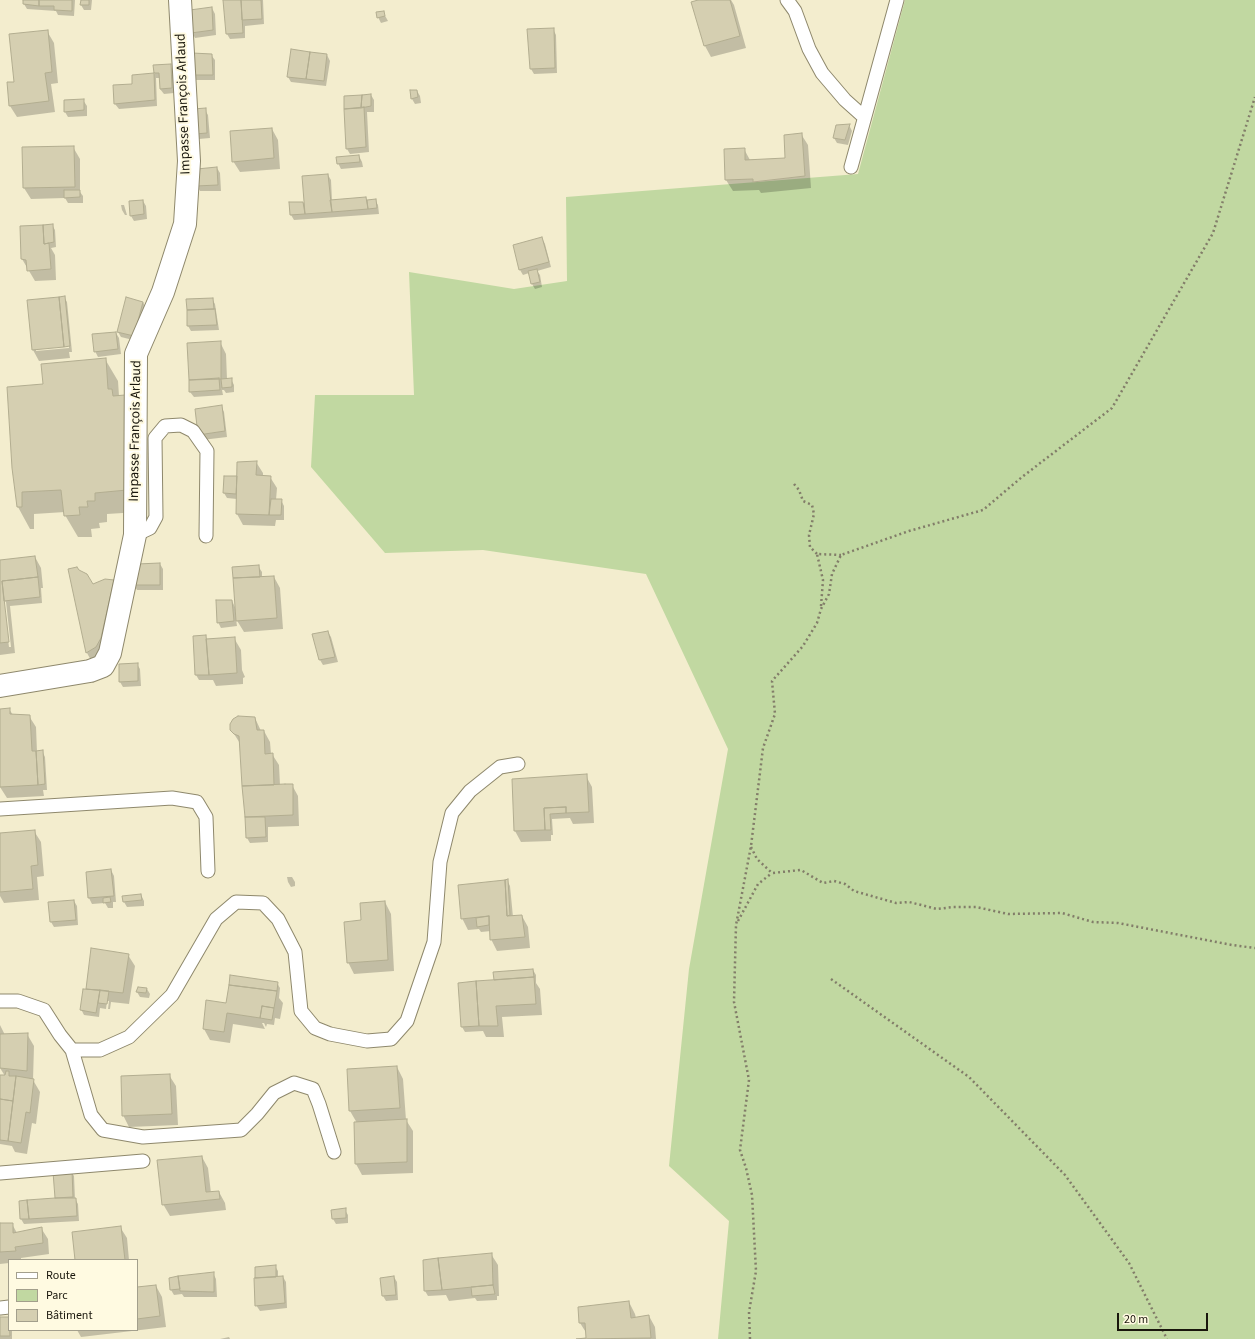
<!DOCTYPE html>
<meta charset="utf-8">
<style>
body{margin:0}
#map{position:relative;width:1255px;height:1339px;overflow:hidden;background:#f3edce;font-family:"Source Sans 3",sans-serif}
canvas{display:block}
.legend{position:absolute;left:8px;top:1259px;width:130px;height:72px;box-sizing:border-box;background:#fffae1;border:1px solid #a39f8c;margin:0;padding:5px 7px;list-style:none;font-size:12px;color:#19160c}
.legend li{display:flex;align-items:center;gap:8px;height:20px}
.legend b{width:20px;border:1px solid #a39f8c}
.scale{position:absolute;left:1117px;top:1313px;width:91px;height:18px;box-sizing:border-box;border:2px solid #19160c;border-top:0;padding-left:5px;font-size:12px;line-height:14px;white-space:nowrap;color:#19160c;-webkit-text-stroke:3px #fffae1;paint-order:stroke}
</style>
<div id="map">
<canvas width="1255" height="1339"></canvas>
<ul class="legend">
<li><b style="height:5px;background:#fff"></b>Route</li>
<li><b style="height:11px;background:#c1d8a1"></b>Parc</li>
<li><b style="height:11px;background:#d5cfb1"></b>Bâtiment</li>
</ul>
<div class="scale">20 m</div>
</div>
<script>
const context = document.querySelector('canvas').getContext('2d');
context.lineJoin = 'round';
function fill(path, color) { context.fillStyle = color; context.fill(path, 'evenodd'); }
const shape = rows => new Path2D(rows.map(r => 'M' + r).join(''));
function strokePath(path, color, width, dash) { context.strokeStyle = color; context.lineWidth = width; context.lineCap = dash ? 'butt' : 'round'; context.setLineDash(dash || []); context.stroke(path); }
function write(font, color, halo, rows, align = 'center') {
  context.font = font + ' "Source Sans 3",sans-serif'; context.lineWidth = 4; context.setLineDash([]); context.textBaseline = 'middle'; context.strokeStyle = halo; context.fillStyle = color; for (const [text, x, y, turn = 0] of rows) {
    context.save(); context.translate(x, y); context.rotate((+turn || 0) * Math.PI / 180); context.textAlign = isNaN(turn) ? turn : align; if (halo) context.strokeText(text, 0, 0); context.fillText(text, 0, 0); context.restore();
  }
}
fill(shape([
 [905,0,1255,0,1255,1339,718,1339,729,1221,669,1166,689,969,728,749,646,574,483,550,385,553,311,467,315,395,414,395,409,272,514,289,567,281,566,197,858,174]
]), '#c1d8a1');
fill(shape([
 [24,0,75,0,74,16,58,15,56,11,27,9,24,4],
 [82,0,92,0,91,10,84,10,81,5],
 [224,0,263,0,264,24,245,26,245,38,230,39,227,34],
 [703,0,731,0,734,5,746,48,711,57,705,46,692,2],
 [212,8,215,14,216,35,195,38,192,32],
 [383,12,388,21,381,23,378,17],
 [553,29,556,35,557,73,534,74,531,69,528,30],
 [47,31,54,43,58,83,51,84,55,112,17,117,10,106,8,83,15,83],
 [211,55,215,60,215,80,196,80,192,75],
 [327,55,330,61,326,86,291,82,288,77],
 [170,65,173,71,174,93,164,94,160,89,160,78,156,78,157,106,119,109,115,104,133,85,133,76,155,74,154,66],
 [417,91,420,96,421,103,415,104,412,99],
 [371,95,374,100,374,112,367,112,369,152,350,154,347,149,345,97],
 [83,100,87,106,87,116,68,117,65,112],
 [194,110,205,110,208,115,210,138,199,139],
 [849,125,852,131,848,145,837,143,834,138],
 [272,129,278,140,280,169,240,172,233,161],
 [801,134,808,145,811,188,761,193,759,190,733,191,726,180,744,149,750,160,786,159],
 [73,147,80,159,80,192,83,196,83,203,68,203,65,198,31,199,24,188],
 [359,156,362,162,363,167,341,169,338,163],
 [217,168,220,173,221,191,200,191,197,186],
 [328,175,331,180,332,201,365,198,367,201,375,200,378,205,379,214,294,220,291,215,290,203,304,203],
 [143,201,146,206,147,219,134,221,131,216],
 [121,205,124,205,127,215,125,215,122,210],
 [52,225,55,230,56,247,51,248,55,255,56,280,35,281,22,259],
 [542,238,545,244,551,267,537,271,540,275,542,287,535,289,532,284,529,273,523,275,520,270,514,246],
 [64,297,67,302,72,352,69,352,70,358,39,361,33,350],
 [69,346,69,348,36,351,36,349],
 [212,299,215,304,219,330,191,331,188,326,187,300],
 [143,302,146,308,137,341,121,337,118,332],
 [116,333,119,338,121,354,98,357,95,351],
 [220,342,226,354,227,379,231,379,234,385,234,392,226,393,224,390,222,390,223,395,194,397,190,392,190,380],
 [105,359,118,381,119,396,139,512,107,514,107,522,99,523,100,528,91,529,92,537,78,537,65,515,65,512,34,514,34,529,30,529,18,507,44,385],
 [221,406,224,412,227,437,202,440,199,434],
 [256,462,263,473,263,477,270,477,277,488,276,500,281,500,284,506,284,520,276,520,275,526,243,525,237,514,237,499,227,498,224,493,238,477],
 [35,557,41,568,43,588,41,588,42,603,10,606,15,653,0,655,0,561],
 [3,599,6,602,11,647,9,647],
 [160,564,163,569,163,590,137,590,134,585],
 [258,566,262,572,262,577,274,577,280,588,283,629,244,632,236,619,237,626,221,628,218,622,232,601,236,609],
 [70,570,93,585,113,581,120,592,107,650,93,664,87,653],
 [328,632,331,637,338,662,323,665,320,660,314,635],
 [205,636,207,640,234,638,241,650,242,670,245,677,243,678,243,684,216,686,213,680,199,680,196,675,194,637],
 [137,664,140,669,141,686,123,687,120,682,120,665],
 [9,709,13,715,29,716,36,727,37,752,42,751,45,757,47,790,43,790,44,796,7,798,0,787,0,710],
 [255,718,261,731,264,731,270,742,271,754,272,754,279,765,280,785,292,785,298,796,299,826,268,827,268,842,250,843,247,838,241,745,231,729],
 [586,776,592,787,594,823,573,824,570,818,552,819,553,835,551,835,551,841,521,842,515,831,513,780],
 [34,831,41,842,44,876,37,877,39,900,4,903,0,896,0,834],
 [111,870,114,876,116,902,113,902,113,908,108,908,105,903,92,904,89,898,87,873],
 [287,877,292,877,295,882,295,886,291,887,288,882],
 [507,880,510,886,513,917,522,916,528,927,530,948,497,951,491,939,491,931,481,932,479,929,468,930,462,918],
 [141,895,144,901,144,906,127,907,124,902],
 [74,901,77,906,78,925,54,927,51,922],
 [385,902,391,914,394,971,354,974,348,962],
 [128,955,135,966,129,1004,111,1002,110,1009,108,1009,109,1001,107,1001,106,1009,100,1008,99,1017,84,1015,81,1009,88,990,87,989],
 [533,970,536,975,536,983,540,989,542,1015,502,1017,504,1037,486,1037,483,1031,465,1032,462,1027,495,981],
 [277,983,280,988,279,998,283,1003,280,1019,275,1018,274,1025,267,1024,266,1027,264,1023,262,1023,265,1029,233,1024,230,1043,210,1040,204,1029,227,1004],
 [147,989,150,994,149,998,140,997,137,992],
 [0,1025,5,1035,27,1034,34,1046,33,1080,40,1092,36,1124,32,1123,27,1154,15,1152,12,1146,0,1144,0,1076,5,1076,0,1068],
 [397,1067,403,1079,406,1120,413,1131,413,1173,362,1175,356,1164,357,1123,350,1111],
 [169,1075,176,1086,178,1125,129,1127,123,1115],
 [202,1157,208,1168,211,1193,219,1192,225,1203,226,1210,170,1216,163,1204],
 [71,1171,74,1176,75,1199,78,1204,79,1221,24,1224,21,1219,56,1199,54,1173],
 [345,1210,348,1215,348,1223,336,1224,333,1219],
 [0,1224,12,1224,17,1233,41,1228,48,1239,49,1254,21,1258,21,1260,9,1260,9,1263,0,1264],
 [120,1227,127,1238,129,1260,76,1260],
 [491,1254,498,1265,499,1296,497,1296,497,1300,477,1301,475,1298,449,1301,446,1295,428,1296,425,1291],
 [275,1266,278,1271,278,1278,283,1277,286,1282,287,1308,260,1311,256,1305],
 [213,1273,216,1279,217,1297,184,1297,182,1294,174,1295,171,1290],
 [394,1277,397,1282,398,1300,386,1301,383,1296],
 [156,1286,162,1297,166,1327,81,1337,77,1330,137,1330,137,1288],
 [629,1302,635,1314,636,1318,649,1316,655,1327,656,1339,585,1339,588,1339,587,1334,580,1323],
 [0,1318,9,1330,12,1330,12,1339,0,1339],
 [229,1337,230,1339,220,1339]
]), '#0003');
const building = shape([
 [23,0,39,0,39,6,23,4,23,0],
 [39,0,72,0,72,11,54,10,54,6,39,6,39,0],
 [81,0,89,0,89,5,80,5,81,0],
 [223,0,241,0,243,33,226,34,223,0],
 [241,0,261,0,262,19,242,20,241,0],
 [698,0,730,0,740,36,704,46,691,2,698,0],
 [212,7,213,30,191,33,190,10,212,7],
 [384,11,385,16,377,18,376,12,384,11],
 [554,28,555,68,530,69,527,29,554,28],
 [48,30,52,72,45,73,49,101,9,106,7,82,14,82,9,34,48,30],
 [291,49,310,52,306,79,287,77,291,49],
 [310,52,327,54,324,81,306,79,310,52],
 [192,53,212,54,213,75,191,75,192,53],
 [171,64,172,88,160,89,159,73,154,73,153,65,171,64],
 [154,73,155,100,114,104,113,85,132,84,132,75,154,73],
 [410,90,417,90,418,97,411,99,410,90],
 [371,94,371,106,361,108,362,95,371,94],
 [362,95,361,108,344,109,344,96,362,95],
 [84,99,84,110,64,112,64,100,84,99],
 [364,107,366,147,346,149,344,109,364,107],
 [206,108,207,133,195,134,193,109,206,108],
 [850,124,845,140,833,138,836,125,850,124],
 [272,128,274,158,232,162,230,131,272,128],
 [802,133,805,176,753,182,753,179,725,180,724,149,745,148,745,160,785,158,784,135,802,133],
 [74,146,75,187,23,188,22,147,74,146],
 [359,155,360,162,337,164,336,157,359,155],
 [217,167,218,185,196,186,197,169,217,167],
 [328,174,332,212,305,214,302,176,328,174],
 [64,190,80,190,80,197,64,198,64,190],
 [366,197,368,209,332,212,330,200,366,197],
 [376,199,377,208,368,209,367,200,376,199],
 [143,200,144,214,130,216,129,201,143,200],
 [289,202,303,202,305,214,290,215,289,202],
 [53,224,54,242,44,244,43,225,53,224],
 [43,225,44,244,49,243,51,269,27,271,26,260,21,259,20,226,43,225],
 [542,237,549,262,519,270,513,245,542,237],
 [537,269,540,282,531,284,528,271,537,269],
 [65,296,70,346,64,347,59,297,65,296],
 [59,297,64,347,32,350,27,300,59,297],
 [126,297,143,302,134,336,117,332,126,297],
 [213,298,214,309,187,310,186,299,213,298],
 [215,309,217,325,187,326,187,310,215,309],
 [116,332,118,349,94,352,92,334,116,332],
 [221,341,221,379,189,380,187,343,221,341],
 [106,358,108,389,112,389,113,396,125,395,127,438,127,490,95,493,95,501,87,501,88,507,79,507,80,515,64,516,61,490,22,492,22,507,17,507,12,468,7,387,43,384,41,364,106,358],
 [219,378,220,390,189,392,189,380,219,378],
 [232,378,232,387,222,388,221,379,232,378],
 [222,405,225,431,198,435,195,409,222,405],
 [257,461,256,475,271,476,269,515,236,514,237,462,257,461],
 [224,476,237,476,236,494,223,493,224,476],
 [271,499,282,499,281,515,269,515,271,499],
 [35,556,38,577,2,581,9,642,0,643,0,560,35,556],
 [160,563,160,585,133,585,137,564,160,563],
 [259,565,260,577,233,578,232,567,259,565],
 [77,567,79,570,87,574,93,584,105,579,114,580,101,638,96,647,86,653,68,569,77,567],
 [274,576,277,618,236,621,233,578,274,576],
 [38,577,40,597,4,601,2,581,38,577],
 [216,600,232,600,234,621,217,623,216,600],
 [328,631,335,657,319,660,312,634,328,631],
 [206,635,209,675,195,675,193,636,206,635],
 [235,637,237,673,209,675,206,639,235,637],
 [138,663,138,681,119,682,119,664,138,663],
 [10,708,10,714,30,715,32,751,36,751,38,785,0,787,0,709,10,708],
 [238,716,255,717,257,730,264,730,265,754,273,753,274,785,242,786,239,736,234,734,230,730,230,724,233,719,238,716],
 [43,750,45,784,38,785,36,751,43,750],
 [587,774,589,812,566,813,566,807,544,808,545,830,514,831,512,779,587,774],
 [285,784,293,784,293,815,245,817,242,786,285,784],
 [566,807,566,813,550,814,551,830,545,830,544,808,566,807],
 [245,817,265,817,266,837,246,838,245,817],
 [35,830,38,865,31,866,33,889,0,892,0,833,35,830],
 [111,869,114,896,88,898,86,872,111,869],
 [508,879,510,915,507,916,505,880,508,879],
 [505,880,507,916,522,915,525,937,490,940,489,916,461,919,458,885,505,880],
 [141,894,142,900,123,902,122,896,141,894],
 [110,897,111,902,103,903,103,898,110,897],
 [74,900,76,920,50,922,48,902,74,900],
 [385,901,388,960,347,963,344,922,361,920,360,903,385,901],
 [489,916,489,925,477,927,476,918,489,916],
 [91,948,129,954,123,993,86,989,91,948],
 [533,969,534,977,494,980,493,972,533,969],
 [230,975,278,982,277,991,229,985,230,975],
 [534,977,536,1004,496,1006,498,1026,479,1026,476,981,534,977],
 [476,981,479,1026,461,1027,458,983,476,981],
 [229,985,277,991,274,1008,262,1006,260,1018,227,1013,224,1032,203,1029,206,1000,226,1003,229,985],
 [138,987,147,988,146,993,136,992,138,987],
 [83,989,100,990,96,1013,80,1010,83,989],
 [100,990,109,991,107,1004,98,1003,100,990],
 [262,1006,274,1008,272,1020,260,1018,262,1006],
 [28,1033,27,1071,0,1068,0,1034,28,1033],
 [397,1066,400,1108,349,1111,347,1069,397,1066],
 [6,1071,9,1071,9,1076,16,1076,13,1101,0,1099,0,1075,5,1075,6,1071],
 [170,1074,172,1114,122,1116,121,1076,170,1074],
 [16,1076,34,1079,30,1113,26,1112,21,1143,8,1141,16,1076],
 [0,1099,13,1101,8,1141,0,1140,0,1099],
 [407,1119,407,1162,355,1164,354,1122,407,1119],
 [202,1156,206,1192,219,1191,220,1199,162,1205,157,1160,202,1156],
 [72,1170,73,1197,55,1198,53,1172,72,1170],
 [55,1198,76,1198,77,1216,29,1219,27,1200,55,1198],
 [27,1200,29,1219,20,1219,19,1201,27,1200],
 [346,1208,346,1218,332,1219,331,1210,346,1208],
 [0,1223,13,1223,13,1233,42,1227,43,1243,15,1247,16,1251,0,1252,0,1223],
 [121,1226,125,1260,75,1260,72,1232,121,1226],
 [492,1253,493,1285,442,1290,438,1258,492,1253],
 [438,1258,442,1290,424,1291,423,1260,438,1258],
 [276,1265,276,1277,255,1278,255,1267,276,1265],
 [214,1272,214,1292,180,1291,178,1276,214,1272],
 [178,1276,180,1289,170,1290,169,1278,178,1276],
 [283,1276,285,1303,255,1306,254,1278,283,1276],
 [394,1276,396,1295,382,1296,380,1278,394,1276],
 [156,1285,160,1316,137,1319,137,1287,156,1285],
 [493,1285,495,1294,472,1296,471,1287,493,1285],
 [629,1301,631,1318,649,1315,651,1338,576,1339,586,1338,585,1323,579,1323,578,1307,629,1301],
 [0,1317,9,1317,10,1336,0,1336,0,1317]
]);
fill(building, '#d5cfb1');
strokePath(building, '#b2ad90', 1);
const service = shape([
 [787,0,795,11,809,49,822,73,845,100,864,117],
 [851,167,897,0],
 [135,535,150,528,156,517,155,438,165,426,181,425,193,431,207,451,206,536],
 [0,809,172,798,197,802,206,817,208,871],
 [0,1001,18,1001,44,1010,60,1035,72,1050,100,1050,129,1037,172,995,216,919,236,902,263,903,278,919,295,952,301,1011,315,1028,330,1034,367,1041,391,1039,407,1021,434,942,440,862,452,813,470,791,500,767,518,764],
 [72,1050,91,1115,103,1130,143,1137,241,1130,257,1114,274,1093,294,1083,313,1089,319,1104,334,1152],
 [0,1173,143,1161],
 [0,1308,9,1307]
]);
const minor = shape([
 [0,686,90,671,103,666,110,653,135,535,136,354,163,292,185,224,189,161,180,0]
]);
strokePath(service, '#8e886c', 15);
strokePath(minor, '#8e886c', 24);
strokePath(shape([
 [794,484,799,490,803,501,812,505,814,514,809,535,810,547,817,554],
 [821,606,823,580,817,554,841,555],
 [751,847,757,859,772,873,801,870,823,883,834,881,845,884,854,891,896,903,909,902,937,909,953,907,976,907,1008,914,1062,913,1093,922,1118,923,1232,945,1255,948],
 [738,921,758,884,772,873],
 [831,979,969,1077,1065,1175,1129,1263,1167,1339],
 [750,1339,749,1312,756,1271,752,1195,746,1168,740,1150,749,1080,734,1002,736,925,751,846,763,748,775,714,772,681,803,646,817,623,821,609,829,594,832,574,841,555,909,531,983,510,1022,477,1112,408,1213,233,1255,97]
]), '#827d69', 2.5, [2, 3]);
strokePath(service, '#fff', 13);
strokePath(minor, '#fff', 22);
write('14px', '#19160c', '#fffae1', [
 ["Impasse François Arlaud",184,104,-92],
 ["Impasse François Arlaud",136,431,-89]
]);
</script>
